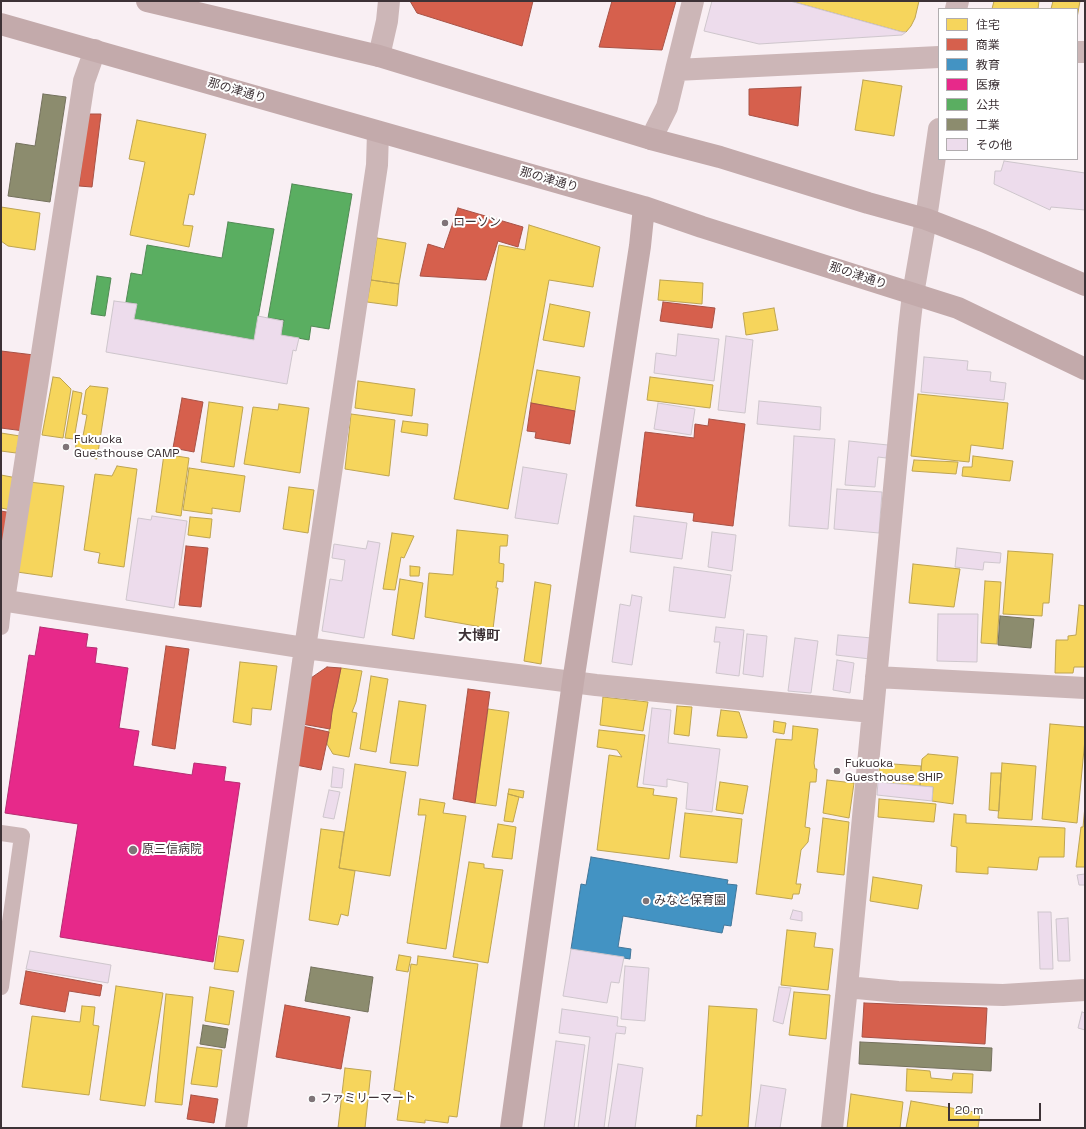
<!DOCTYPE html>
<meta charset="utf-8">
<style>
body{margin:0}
#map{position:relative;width:1086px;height:1129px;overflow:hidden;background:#f9eff3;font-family:"Space Grotesk","Noto Sans JP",sans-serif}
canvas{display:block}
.frame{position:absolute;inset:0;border:2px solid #3d3236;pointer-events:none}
.legend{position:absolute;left:938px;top:8px;width:140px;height:152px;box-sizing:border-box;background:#fff;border:1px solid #b1adaf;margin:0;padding:5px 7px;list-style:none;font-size:12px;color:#3d3236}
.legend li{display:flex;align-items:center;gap:8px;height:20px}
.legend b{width:20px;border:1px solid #b1adaf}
.scale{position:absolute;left:948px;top:1103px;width:93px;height:18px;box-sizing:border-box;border:2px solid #3d3236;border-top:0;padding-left:5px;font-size:12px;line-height:14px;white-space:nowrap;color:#3d3236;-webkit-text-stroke:3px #fff;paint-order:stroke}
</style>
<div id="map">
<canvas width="1086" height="1129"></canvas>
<div class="frame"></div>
<ul class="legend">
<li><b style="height:11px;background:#f6d55c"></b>住宅</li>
<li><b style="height:11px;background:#d6604d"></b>商業</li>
<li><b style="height:11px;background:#4393c3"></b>教育</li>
<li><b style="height:11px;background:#e7298a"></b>医療</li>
<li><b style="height:11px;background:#5aae61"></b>公共</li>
<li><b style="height:11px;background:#8c8c6e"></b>工業</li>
<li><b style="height:11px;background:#eddcec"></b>その他</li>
</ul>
<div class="scale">20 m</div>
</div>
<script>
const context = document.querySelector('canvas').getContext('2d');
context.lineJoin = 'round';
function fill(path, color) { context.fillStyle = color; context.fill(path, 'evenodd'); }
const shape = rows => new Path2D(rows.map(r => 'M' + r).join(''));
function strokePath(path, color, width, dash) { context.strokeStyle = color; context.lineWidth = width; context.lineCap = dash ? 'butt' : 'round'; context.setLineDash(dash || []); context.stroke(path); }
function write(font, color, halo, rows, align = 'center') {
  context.font = font + ' "Space Grotesk","Noto Sans JP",sans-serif'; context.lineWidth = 4; context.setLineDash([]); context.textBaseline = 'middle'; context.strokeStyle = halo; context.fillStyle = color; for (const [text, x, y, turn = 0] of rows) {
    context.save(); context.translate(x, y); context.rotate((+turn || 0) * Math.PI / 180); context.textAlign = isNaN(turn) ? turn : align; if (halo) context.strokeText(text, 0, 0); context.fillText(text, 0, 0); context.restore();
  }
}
const homes = shape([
 [790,1,919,1,915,18,911,26,906,32,902,32,790,1],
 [994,1,1039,1,1038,9,992,9,994,1],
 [1053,1,1080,1,1077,18,1077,9,1051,9,1053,1],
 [863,80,902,86,894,136,855,130,863,80],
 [137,120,206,134,194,195,189,194,183,225,193,226,189,247,130,235,145,162,129,159,137,120],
 [1,207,40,213,35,250,8,246,1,241,1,207],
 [529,225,600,247,593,287,549,280,508,509,454,499,499,245,525,250,529,225],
 [377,238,406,243,399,284,371,280,377,238],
 [371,280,399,284,397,306,367,302,371,280],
 [660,280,703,283,702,304,658,300,660,280],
 [550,304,590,312,584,347,543,340,550,304],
 [774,308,778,330,746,335,743,313,774,308],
 [537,370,580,377,575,411,531,403,537,370],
 [53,377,60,378,71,389,63,438,42,435,53,377],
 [650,377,713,385,710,408,647,400,650,377],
 [358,381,415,389,412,416,355,408,358,381],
 [90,386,108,388,97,459,74,455,78,435,83,436,87,415,82,414,86,390,90,386],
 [73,391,82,393,74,439,65,438,73,391],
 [918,394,1008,403,1003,449,971,445,969,462,911,456,918,394],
 [209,402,243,407,234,467,201,462,209,402],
 [279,404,309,408,300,473,244,464,253,407,278,410,279,404],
 [351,414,395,420,389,476,345,469,351,414],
 [403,421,428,424,427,436,401,432,403,421],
 [1,433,20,436,16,453,1,451,1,433],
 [164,454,189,458,181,516,156,512,164,454],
 [973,456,1013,461,1010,481,962,476,963,467,972,467,973,456],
 [914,460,958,462,956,474,912,471,914,460],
 [117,466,137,469,124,567,98,563,100,553,84,550,95,474,112,476,117,466],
 [189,468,245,476,240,512,212,508,212,514,183,510,189,468],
 [1,475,17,478,11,510,1,508,1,475],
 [29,482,64,486,52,577,17,572,29,482],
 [289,487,314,490,308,533,283,529,289,487],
 [190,517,212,519,210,538,188,535,190,517],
 [457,530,508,535,507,546,500,546,499,563,504,564,503,582,497,581,496,588,498,588,493,629,425,617,429,573,453,575,457,530],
 [392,533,414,536,404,558,401,557,395,590,383,589,392,533],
 [1008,551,1053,554,1049,603,1043,603,1042,616,1003,614,1008,551],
 [913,564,960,569,954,607,909,603,913,564],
 [410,566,420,567,419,576,410,576,410,566],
 [400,579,423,583,414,639,392,635,400,579],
 [985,581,1001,582,997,644,981,643,985,581],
 [535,582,551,585,541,664,524,661,535,582],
 [1079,605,1085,606,1085,667,1074,667,1073,673,1055,673,1056,640,1068,640,1068,636,1076,635,1079,605],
 [240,662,277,666,271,710,252,708,251,725,233,722,240,662],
 [341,668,362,671,356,702,352,712,357,713,349,757,333,754,327,744,332,712,341,668],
 [371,676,388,679,376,752,360,749,371,676],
 [603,697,648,702,643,731,600,725,603,697],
 [399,701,426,705,418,766,390,763,399,701],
 [677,706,692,707,689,736,674,734,677,706],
 [488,709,509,712,496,806,475,803,488,709],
 [721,710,739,712,747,736,747,738,717,736,721,710],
 [774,721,786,723,784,734,773,732,774,721],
 [1050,724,1085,727,1085,739,1077,823,1042,819,1050,724],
 [793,726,818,729,814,763,815,769,817,769,816,782,810,782,805,827,810,828,808,842,801,850,796,884,801,884,799,894,793,894,792,899,756,894,776,739,792,740,793,726],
 [599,730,645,735,637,787,654,789,653,795,677,798,669,859,597,850,609,755,622,757,617,750,597,747,599,730],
 [928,754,958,757,953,804,932,801,933,787,920,786,922,759,928,754],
 [880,763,921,766,920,786,878,782,880,763],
 [1002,763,1036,766,1032,820,998,818,1002,763],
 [355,764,406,772,390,876,339,868,355,764],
 [991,773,1001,773,999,811,989,810,991,773],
 [827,780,854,783,849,818,823,813,827,780],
 [720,782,748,786,743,814,716,810,720,782],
 [509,789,524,791,523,798,508,794,509,789],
 [508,794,519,797,513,822,504,821,508,794],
 [420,799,445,803,443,813,466,816,446,949,407,943,426,815,418,815,420,799],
 [879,799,936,804,934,822,878,817,879,799],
 [1085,806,1085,867,1076,867,1081,827,1083,827,1085,806],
 [685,813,742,819,737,863,680,857,685,813],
 [954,814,966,815,966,823,1065,828,1064,857,1039,857,1037,870,988,867,988,874,956,872,957,847,951,846,954,814],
 [823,818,849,822,844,875,817,872,823,818],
 [498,824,516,827,512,859,492,857,498,824],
 [321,829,344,832,339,868,355,871,348,916,341,914,338,925,309,920,321,829],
 [469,862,484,864,484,868,503,870,488,963,453,957,469,862],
 [873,877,922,885,918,909,870,901,873,877],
 [787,930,816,933,814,947,833,949,828,990,781,985,787,930],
 [219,936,244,940,238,972,214,969,219,936],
 [399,955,411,957,408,972,396,970,399,955],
 [418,956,478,964,457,1117,449,1116,448,1123,425,1120,425,1123,397,1120,401,1092,394,1090,411,964,417,965,418,956],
 [116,986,163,993,145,1106,100,1100,116,986],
 [210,987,234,991,229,1025,205,1021,210,987],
 [794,992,830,995,826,1039,789,1035,794,992],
 [166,994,193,997,182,1105,155,1102,166,994],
 [82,1006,95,1007,93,1025,99,1026,89,1095,22,1087,32,1016,80,1022,82,1006],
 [709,1006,757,1009,748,1128,696,1128,697,1115,702,1116,709,1006],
 [197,1047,222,1050,217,1087,191,1084,197,1047],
 [345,1068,371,1071,365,1128,338,1128,345,1068],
 [907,1069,930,1071,931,1078,952,1080,953,1073,973,1074,972,1093,906,1091,907,1069],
 [851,1094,903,1102,900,1128,847,1128,851,1094],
 [911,1101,980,1113,978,1128,906,1128,911,1101]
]);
fill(homes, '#f6d55c');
strokePath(homes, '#bea451', 1);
const shops = shape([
 [410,1,533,1,522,46,417,13,410,1],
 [612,1,676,1,662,50,599,47,612,1],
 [801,87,798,126,749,115,749,89,801,87],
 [88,114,101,114,92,187,79,186,88,114],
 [458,208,523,227,518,247,498,241,486,280,420,276,428,244,444,249,458,208],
 [663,302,715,308,712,328,660,321,663,302],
 [1,351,34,355,24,431,1,428,1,351],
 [182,398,203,402,194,452,173,448,182,398],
 [531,403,575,411,570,444,535,438,536,432,527,431,531,403],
 [709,419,745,424,733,526,693,521,694,513,636,506,645,432,694,438,695,424,708,426,709,419],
 [1,511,12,513,1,551,1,511],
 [186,546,208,548,201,607,179,605,186,546],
 [166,646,189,649,175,749,152,745,166,646],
 [327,667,341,668,332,712,330,729,302,724,308,680,327,667],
 [468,689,490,692,475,803,453,799,468,689],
 [302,726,329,732,321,770,296,765,302,726],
 [26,971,102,985,100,996,69,991,65,1012,20,1004,26,971],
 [864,1003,987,1008,985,1044,862,1037,864,1003],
 [285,1005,350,1017,341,1069,276,1057,285,1005],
 [191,1095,218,1099,214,1123,187,1119,191,1095]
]);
fill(shops, '#d6604d');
strokePath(shops, '#a85246', 1);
const schools = shape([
 [591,857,728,880,727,884,737,885,731,926,724,925,722,933,623,916,618,947,631,949,630,959,571,949,581,884,586,885,591,857]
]);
fill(schools, '#4393c3');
strokePath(schools, '#417699', 1);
const health = shape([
 [40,627,88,634,86,647,97,648,95,663,128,668,119,728,139,731,133,766,192,775,194,763,226,767,224,781,240,783,213,962,60,937,78,824,5,813,29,655,35,656,40,627]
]);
fill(health, '#e7298a');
strokePath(health, '#b42c71', 1);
const public = shape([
 [292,184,352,194,329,329,311,326,309,340,281,335,284,320,268,318,292,184],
 [228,222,274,229,254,340,134,319,137,304,126,302,131,273,142,275,147,245,222,258,228,222],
 [97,276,111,278,105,316,91,314,97,276]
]);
fill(public, '#5aae61');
strokePath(public, '#518954', 1);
const industry = shape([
 [43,94,66,97,50,202,8,196,16,143,35,146,43,94],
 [1000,616,1034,619,1031,648,998,645,1000,616],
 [311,967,373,977,368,1012,305,1001,311,967],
 [203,1025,228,1029,225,1048,200,1044,203,1025],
 [860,1042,992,1048,991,1071,859,1064,860,1042]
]);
fill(industry, '#8c8c6e');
strokePath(industry, '#74715d', 1);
const building = shape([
 [712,1,790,1,902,32,906,32,902,35,759,44,704,31,712,1],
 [1004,161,1085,173,1085,210,1051,207,1050,210,994,184,995,171,1001,171,1004,161],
 [114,301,137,304,134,319,254,340,258,316,283,321,281,335,299,338,296,351,293,350,287,384,106,352,114,301],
 [678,334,719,339,714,381,654,373,656,353,676,356,678,334],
 [726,336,753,340,745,413,718,410,726,336],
 [924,357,968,361,967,370,991,372,990,381,1006,383,1004,400,921,392,924,357],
 [759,401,821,407,820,430,757,424,759,401],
 [658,403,695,409,691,435,654,429,658,403],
 [794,436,835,439,828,529,789,526,794,436],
 [849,441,888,445,886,458,878,457,875,487,845,485,849,441],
 [523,467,567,474,558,524,515,518,523,467],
 [837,489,882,492,879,533,834,529,837,489],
 [152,516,187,521,174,608,126,600,138,518,151,520,152,516],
 [634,516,687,523,682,559,630,552,634,516],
 [712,532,736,535,732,571,708,567,712,532],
 [368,541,380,543,364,638,322,631,330,579,342,581,345,560,332,558,334,544,366,549,368,541],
 [957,548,1001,553,1000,563,984,562,983,570,955,567,957,548],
 [674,567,731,575,725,618,669,611,674,567],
 [632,595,642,597,632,665,612,662,620,604,630,606,632,595],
 [938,614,978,614,977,662,937,661,938,614],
 [716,627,744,630,739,676,716,673,720,642,714,642,716,627],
 [747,634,767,636,763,677,743,674,747,634],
 [838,635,872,638,870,659,836,655,838,635],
 [795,638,818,641,811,693,788,691,795,638],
 [837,660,854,663,850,693,833,690,837,660],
 [652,708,671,710,668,743,720,749,712,812,686,809,688,783,667,779,667,787,643,784,652,708],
 [333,767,344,769,342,788,331,787,333,767],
 [878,782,933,787,932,801,877,795,878,782],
 [329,790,340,792,334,819,323,817,329,790],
 [1085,874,1085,885,1079,885,1077,875,1085,874],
 [793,910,802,912,802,921,790,919,793,910],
 [1038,912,1051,912,1053,969,1040,969,1038,912],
 [1068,918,1070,961,1058,961,1056,919,1068,918],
 [571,949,624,957,619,983,611,982,607,1003,563,996,571,949],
 [30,951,111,965,108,983,26,969,30,951],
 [625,966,649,968,645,1021,621,1019,625,966],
 [779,987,791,988,783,1024,773,1021,779,987],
 [562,1009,618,1017,617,1026,626,1027,625,1034,616,1033,604,1128,578,1128,590,1037,559,1033,562,1009],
 [1082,1012,1085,1013,1085,1030,1078,1028,1082,1012],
 [556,1041,585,1045,574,1128,544,1128,556,1041],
 [618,1064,643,1068,635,1128,608,1128,618,1064],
 [761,1085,786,1089,780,1128,755,1128,761,1085]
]);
fill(building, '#eddcec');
strokePath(building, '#cec6cc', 1);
strokePath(shape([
 [1,627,4,600],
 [1,833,22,836,1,987]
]), '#ccb6b7', 16);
strokePath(shape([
 [956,9,958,1],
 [1077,52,1085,52],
 [379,56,387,21,389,1],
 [676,70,693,1],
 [651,139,667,107,676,70,939,57],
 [1,600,305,648,596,685,872,712],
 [4,600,84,81,95,50],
 [876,677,1085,688],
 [847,987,898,992,1003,995,1085,990],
 [236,1128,305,648,377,165,378,132],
 [832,1128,847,987,909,329,913,294,926,219,939,129]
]), '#ccb6b7', 22);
strokePath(shape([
 [147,1,379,56,651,139,720,157,868,203,926,219,983,241,1085,285],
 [1,24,644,207,702,227,958,308,1085,369],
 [511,1128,573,682,640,246,644,207]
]), '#c3aaab', 22);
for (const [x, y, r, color] of [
 [445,223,4,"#7f7478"],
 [66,447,4,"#7f7478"],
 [837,771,4,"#7f7478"],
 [133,850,5,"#7f7478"],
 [646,901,4,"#7f7478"],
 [312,1099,4,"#7f7478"]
]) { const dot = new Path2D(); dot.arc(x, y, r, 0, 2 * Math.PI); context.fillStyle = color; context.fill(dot); strokePath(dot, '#fff', 1.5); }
write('12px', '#3d3236', '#fff', [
 ["那の津通り",237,91,16],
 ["那の津通り",549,180,16],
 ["那の津通り",858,276,18]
]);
write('12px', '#3d3236', '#fff', [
 ["ローソン",453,223],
 ["Fukuoka",74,440],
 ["Guesthouse CAMP",74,454],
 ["Fukuoka",845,764],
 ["Guesthouse SHIP",845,778],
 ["原三信病院",142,850],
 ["みなと保育園",654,901],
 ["ファミリーマート",320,1099]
], 'left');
write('bold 14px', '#3d3236', '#fff', [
 ["大博町",479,636]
]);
</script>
